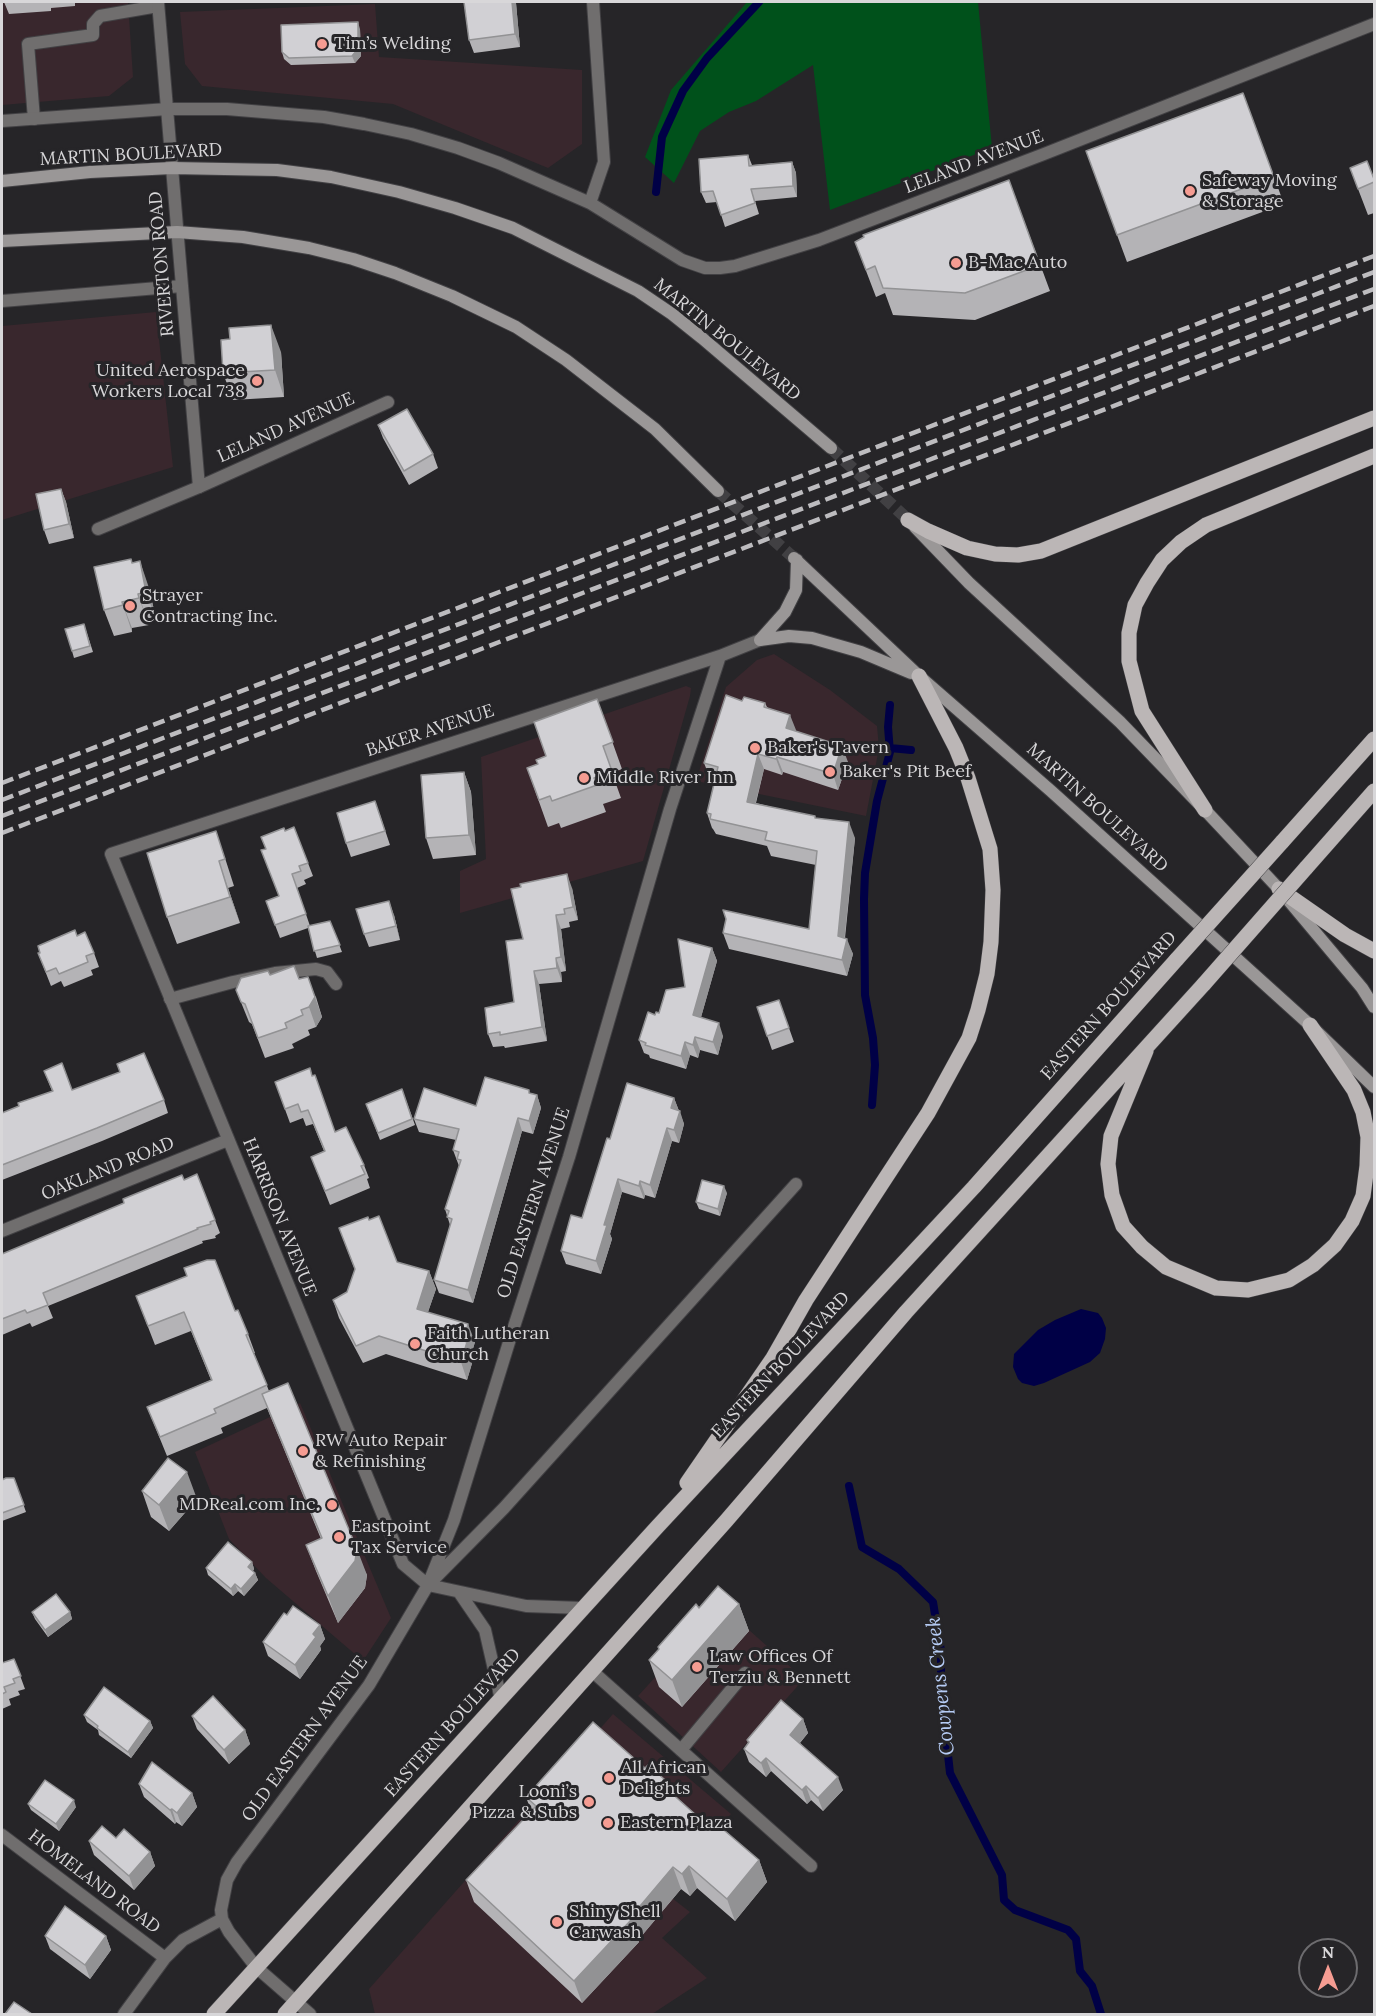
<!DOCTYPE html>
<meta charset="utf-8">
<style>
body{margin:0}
#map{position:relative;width:1376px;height:2016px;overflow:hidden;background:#262528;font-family:Lora,serif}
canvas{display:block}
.frame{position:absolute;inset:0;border:3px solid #d8d7d9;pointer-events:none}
.north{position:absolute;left:1298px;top:1938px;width:60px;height:60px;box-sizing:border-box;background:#262528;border:2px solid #6d6c6f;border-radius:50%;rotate:0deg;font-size:16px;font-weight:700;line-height:24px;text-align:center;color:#d8d7d9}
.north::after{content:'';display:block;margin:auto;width:21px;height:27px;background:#f59c92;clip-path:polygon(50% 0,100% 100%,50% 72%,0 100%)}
</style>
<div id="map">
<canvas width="1376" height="2016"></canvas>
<div class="frame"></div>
<div class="north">N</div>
</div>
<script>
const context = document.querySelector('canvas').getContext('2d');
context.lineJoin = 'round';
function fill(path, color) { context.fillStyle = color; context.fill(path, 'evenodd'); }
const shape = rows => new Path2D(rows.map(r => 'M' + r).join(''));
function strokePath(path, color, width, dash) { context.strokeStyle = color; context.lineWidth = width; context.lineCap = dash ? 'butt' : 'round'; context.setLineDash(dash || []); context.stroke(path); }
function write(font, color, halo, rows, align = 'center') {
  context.font = font + ' Lora,serif'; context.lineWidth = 6; context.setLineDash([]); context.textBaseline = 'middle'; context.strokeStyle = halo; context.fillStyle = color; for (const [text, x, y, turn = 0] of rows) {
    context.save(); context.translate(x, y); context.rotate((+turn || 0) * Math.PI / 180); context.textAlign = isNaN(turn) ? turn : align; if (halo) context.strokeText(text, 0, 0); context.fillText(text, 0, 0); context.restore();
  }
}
fill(shape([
 [2,2,128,2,133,77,109,96,2,105],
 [375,4,379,57,582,70,582,144,548,168,393,104,202,86,185,64,180,12],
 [156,312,173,467,2,520,2,326],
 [774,654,830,690,877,726,879,748,866,816,696,781,726,687,757,660],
 [686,686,691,688,690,696,643,861,460,913,460,871,486,859,481,757],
 [300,1403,391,1618,363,1661,266,1578,229,1539,195,1452],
 [721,1605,804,1679,721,1772,638,1696],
 [613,1714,731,1814,659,1888,690,1912,662,1938,707,1978,652,2014,375,2014,369,1989]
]), '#39272d');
fill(shape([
 [747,2,978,2,992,148,830,210,813,65,756,101,729,112,700,131,674,183,645,157,671,90]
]), '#00511b');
fill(shape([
 [1081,1309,1098,1313,1102,1318,1106,1328,1105,1339,1100,1353,1090,1362,1044,1383,1034,1386,1022,1383,1018,1379,1013,1367,1014,1354,1038,1330,1055,1320]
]), '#000046');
strokePath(shape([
 [656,192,662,137,683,91,707,58,759,2],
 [890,748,911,750],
 [865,770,883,776],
 [872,1105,875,1065,873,1038,865,995,864,899,865,873,877,801,890,752,888,727,890,705],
 [849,1486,862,1547,899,1569,933,1602,941,1651,941,1691,950,1773,1002,1875,1004,1900,1015,1910,1068,1930,1076,1939,1080,1971,1092,1986,1101,2014]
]), '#000046', 8);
strokePath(shape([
 [831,448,904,516],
 [718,491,794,558]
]), '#414043', 12, [12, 6]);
const lane = shape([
 [34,119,28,44,93,35,93,24,100,16,158,6],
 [98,529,199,487],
 [170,999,233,982,275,973,316,969,327,972,336,984],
 [681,1750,745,1673]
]);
const street = shape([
 [158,2,199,487,388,402],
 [2,121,167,109,227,109,324,117,364,124,411,134,458,148,499,163,590,203,682,260,705,268,720,268,735,266,819,240,1044,154,1374,24],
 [590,203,604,162,593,2],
 [2,301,182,286],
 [2,1231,228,1140],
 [433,1580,504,1508,796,1184],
 [459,1592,485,1630,501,1700],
 [582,1608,526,1606,428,1585,403,1564,111,854,720,656,760,640],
 [592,1671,811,1866],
 [2,1835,165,1958],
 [124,2014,165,1958,183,1940,222,1919],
 [310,2014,256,1967,229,1932,222,1919,221,1910,227,1880,237,1862,369,1685,428,1585,454,1520,510,1339,569,1157,670,809,720,656]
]);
const secondary = shape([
 [2,181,90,172,172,168,277,170,331,177,399,192,455,208,513,228,638,291,672,314,702,338,831,448],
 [2,241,177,232,243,237,309,248,353,259,395,273,452,296,516,327,566,360,655,429,718,491],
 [915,527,969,583,1120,722,1205,810,1279,889,1362,988,1374,1007],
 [794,558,919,676,1051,791,1310,1025,1374,1087],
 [760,640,789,636,812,638,861,652,911,673],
 [760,640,785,612,796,590,797,560]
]);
const primary = shape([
 [908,520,928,531,967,548,995,554,1018,555,1041,551,1374,418],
 [1205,810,1142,711,1129,661,1129,633,1135,605,1147,583,1162,560,1181,542,1206,525,1374,456],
 [1282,842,1374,739],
 [1306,868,1374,791],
 [1279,889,1345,935,1374,951],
 [1146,1051,1111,1136,1108,1164,1112,1195,1123,1226,1142,1247,1166,1267,1216,1288,1248,1290,1289,1280,1313,1265,1335,1245,1352,1221,1363,1196,1367,1166,1368,1137,1363,1112,1354,1090,1310,1025],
 [687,1483,773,1358,806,1300,928,1113,969,1038,978,1010,987,974,991,942,993,890,990,849,968,778,956,748,919,676],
 [214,2014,658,1526,974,1187,1177,959],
 [285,2014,726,1521,906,1312,1204,984]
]);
strokePath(lane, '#424144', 14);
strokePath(street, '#424144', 14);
strokePath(secondary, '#424144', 14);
strokePath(primary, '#424144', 16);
strokePath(lane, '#706e6e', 12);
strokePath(street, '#706e6e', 12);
strokePath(secondary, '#9a9797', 12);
strokePath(primary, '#bbb6b6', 15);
strokePath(shape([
 [2,783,1374,256],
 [2,800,1374,272],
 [2,816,1374,289],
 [2,833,1374,306]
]), '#bdbcbf', 4.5, [12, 6]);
const primaryBridge = shape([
 [1177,959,1282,842],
 [1204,984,1306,868]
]);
strokePath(primaryBridge, '#424144', 16, []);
strokePath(primaryBridge, '#bbb6b6', 15);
fill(shape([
 [4,2,75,2,75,6,51,8,51,11,9,14],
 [516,3,520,47,474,53,469,40],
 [360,29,361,56,355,63,291,65,284,59,282,52],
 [1243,93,1284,204,1127,262,1086,151],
 [748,155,752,165,792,162,796,173,797,197,755,201,759,214,725,227,717,202,706,203,701,192],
 [1350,168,1374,179,1374,213,1368,215],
 [1009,180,1050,291,975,320,893,315,885,293,876,297,855,242],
 [281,352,284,397,233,400,223,373],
 [378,425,433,454,438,468,409,485,383,438],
 [61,489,66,502,74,538,49,544,44,530],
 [149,588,156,619,148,621,149,625,132,628,132,632,114,636,104,610],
 [84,624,93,652,74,658,72,651],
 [597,699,622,769,612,773,621,798,603,804,606,812,561,828,559,823,548,827,527,768,538,764,546,756],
 [742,701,765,703,767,707,796,731,848,762,838,790,783,772,782,775,764,769,756,803,816,818,855,838,845,938,853,954,847,976,729,949,723,933,809,929,816,865,771,856,767,846,716,834,713,829,712,828,707,813,715,780,710,778,704,763],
 [464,772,471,792,476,855,433,859,426,838],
 [380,815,390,845,351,857,346,843],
 [294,827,313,876,304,880,306,884,297,888,310,926,330,921,342,952,317,958,308,928,280,938,266,901,279,896,266,849,285,831],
 [147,853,225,858,234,886,228,888,240,923,177,944,167,917],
 [572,888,578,920,569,922,570,927,561,929,566,971,561,972,562,982,539,984,547,1041,505,1048,504,1046,493,1047,488,1034,514,1002,523,939],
 [394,915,400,940,369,947,364,934],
 [77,936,94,953,99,967,91,970,93,975,64,987,61,981,51,986,38,953],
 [712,948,717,961,701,1017,723,1036,718,1055,700,1050,698,1058,690,1055,686,1069,650,1058,649,1055,644,1053,639,1040,655,1015,659,1013,685,987],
 [270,975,299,979,316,997,322,1017,316,1027,308,1030,310,1035,292,1044,294,1048,265,1058,252,1024,249,1022,236,990],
 [779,1000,794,1042,772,1050,757,1007],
 [44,1071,72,1090,164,1100,168,1113,102,1141,2,1180,2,1113,19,1106,52,1091],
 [275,1082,335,1132,364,1165,369,1178,367,1179,370,1188,330,1205,311,1157,324,1151,313,1124,306,1126,303,1118,290,1123],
 [402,1089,415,1125,380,1140,366,1104],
 [531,1093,537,1095,541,1108,533,1134,522,1131,473,1303,439,1293,434,1280,450,1225,445,1209,459,1166,453,1150,456,1140,419,1132,414,1119],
 [674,1098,684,1124,679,1143,672,1141,655,1198,645,1195,644,1199,622,1192,610,1234,612,1239,601,1274,566,1264,561,1251,582,1218,610,1139],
 [184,1180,215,1220,220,1233,215,1236,216,1238,202,1241,203,1243,48,1306,53,1318,32,1327,30,1323,2,1335,2,1254],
 [727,1193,720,1216,699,1209,696,1202],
 [369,1220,397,1262,429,1271,436,1289,428,1312,475,1342,471,1355,473,1360,467,1380,386,1354,363,1363,339,1318,333,1300,347,1292,355,1270,339,1228],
 [136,1296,235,1311,248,1334,255,1353,254,1353,269,1391,367,1575,365,1588,338,1623,316,1571,306,1545,321,1539,267,1408,221,1428,223,1433,167,1456,147,1407,211,1380,191,1331,155,1345],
 [14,1478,26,1512,2,1521,2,1480],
 [142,1491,197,1499,169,1531,151,1517],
 [252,1562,254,1569,253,1571,255,1573,258,1580,244,1596,238,1591,233,1596,208,1575,206,1568],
 [739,1604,749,1631,682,1707,659,1687,649,1660,659,1650,658,1647],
 [32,1612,70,1612,72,1619,48,1637,35,1619],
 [287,1615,320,1625,325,1639,320,1646,321,1650,300,1679,268,1656,263,1642],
 [14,1659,25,1689,18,1691,20,1695,9,1699,11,1705,2,1709,2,1663],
 [84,1715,150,1721,153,1728,131,1758,99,1735,98,1730,87,1722],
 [192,1716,245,1730,250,1744,229,1764,197,1729],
 [803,1719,808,1733,800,1743,843,1790,823,1811,811,1800,807,1804,771,1771,766,1777,749,1762,744,1749,748,1743,747,1740],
 [139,1784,192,1793,197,1807,182,1826,176,1822,175,1824,144,1797],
 [526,1797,676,1797,706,1824,759,1860,767,1882,735,1921,697,1888,690,1896,681,1889,639,1939,639,1942,582,2003,474,1902,466,1880,531,1811],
 [28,1804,76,1807,59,1831,31,1810],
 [116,1838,150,1852,155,1866,134,1890,94,1855,89,1841],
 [45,1936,106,1936,111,1950,90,1979,50,1949]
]), '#b4b3b6');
fill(shape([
 [512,2,515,2,516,3,520,47,515,34],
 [358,22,360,29,361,56,355,63,352,56],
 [792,162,796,173,797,197,793,186],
 [271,325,281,352,284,397,275,370],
 [61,489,66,502,74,538,69,524],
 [140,561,149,588,156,619,146,592],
 [138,594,148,621,149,625,139,598],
 [122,602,132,628,132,632],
 [790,715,796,730,792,743,786,728],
 [842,746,848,762,838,790,833,774],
 [758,754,764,769,752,817,747,802],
 [777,757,783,772,782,775,776,759],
 [464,772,471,792,476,855,469,835],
 [849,822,855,838,843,952,838,936],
 [219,861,228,888,240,923,230,897],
 [567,874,572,888,578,920,573,907],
 [389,901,394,915,400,940,396,926],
 [556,915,561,929,566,971,561,957],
 [847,939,853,954,847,976,842,960],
 [712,948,717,961,698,1028,693,1015],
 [556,958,561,972,562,982,557,968],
 [534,971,539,984,547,1041,542,1027],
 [308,977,322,1017,316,1027,309,1007],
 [719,1023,723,1036,718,1055,713,1042],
 [695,1037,700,1050,698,1058,693,1045],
 [685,1042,690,1055,686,1069,681,1056],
 [537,1095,541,1108,533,1134,529,1121],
 [674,1098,679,1111,671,1108],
 [680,1111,684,1124,679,1143,674,1130],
 [518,1118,522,1131,473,1303,468,1290],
 [667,1128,672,1141,655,1198,650,1185],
 [618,1179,622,1192,610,1234,612,1239,601,1274,596,1261,604,1225],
 [640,1181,645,1195,644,1199,639,1186],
 [724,1186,727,1193,720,1216,718,1209],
 [429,1271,436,1289,423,1326,417,1309],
 [468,1324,475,1342,471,1355,473,1360,467,1380,461,1362,464,1341],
 [187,1472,197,1499,169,1531,159,1505],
 [357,1549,367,1575,365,1588,338,1623,328,1596],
 [252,1562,254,1569,250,1574,248,1567],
 [255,1573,258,1580,244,1596,241,1589],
 [235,1584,238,1591,233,1596,231,1589],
 [739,1604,749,1631,682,1707,672,1680],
 [70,1612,72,1619,48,1637,45,1630],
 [320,1625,325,1639,320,1646,321,1650,300,1679,295,1665,313,1634],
 [803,1719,808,1733,795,1748,790,1735],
 [150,1721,153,1728,131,1758,128,1752],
 [245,1730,250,1744,229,1764,224,1750],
 [766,1758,771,1771,766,1777,761,1763],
 [838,1777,843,1790,823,1811,818,1798],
 [672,1786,680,1808,668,1790],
 [806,1786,811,1800,807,1804,802,1790],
 [192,1793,197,1807,182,1826,177,1813],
 [74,1800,76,1807,59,1831,56,1824],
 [172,1809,176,1822,175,1824,170,1810],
 [150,1852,155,1866,134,1890,129,1876],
 [759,1860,767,1882,735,1921,727,1899],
 [689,1866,697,1888,690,1896,682,1874],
 [673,1867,681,1889,639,1939,639,1942,582,2003,574,1981,630,1918],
 [106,1936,111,1950,90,1979,85,1965]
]), '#929294');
const building = shape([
 [464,2,512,2,515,34,469,40,464,2],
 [358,22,358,49,352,56,289,58,282,52,281,25,358,22],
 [1243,93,1274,177,1117,235,1086,151,1243,93],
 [748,155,749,166,792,162,793,186,751,189,755,203,721,215,713,191,701,192,699,159,748,155],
 [1367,161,1374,179,1374,182,1358,189,1350,168,1367,161],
 [1009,180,1040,265,965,293,883,288,875,266,866,270,855,242,864,237,863,235,1009,180],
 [271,325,275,370,223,373,221,340,230,339,229,328,271,325],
 [407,409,433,454,404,471,378,425,407,409],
 [61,489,69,524,44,530,36,494,61,489],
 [131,559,132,563,140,561,146,592,138,594,139,598,122,602,123,605,104,610,94,567,131,559],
 [84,624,90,646,72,651,65,629,84,624],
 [726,695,742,701,744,697,765,703,764,707,790,715,786,728,842,746,833,774,777,757,776,759,758,754,747,802,815,816,815,818,849,822,838,936,847,939,842,960,723,933,726,919,723,910,809,929,817,851,765,840,767,832,710,819,711,814,707,813,718,767,704,763,726,695],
 [597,699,613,742,603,746,612,771,594,778,597,785,552,801,550,796,539,800,527,768,538,764,536,760,546,756,534,722,597,699],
 [464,772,469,835,426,838,421,775,464,772],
 [375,801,385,831,346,843,337,813,375,801],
 [294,827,308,863,299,866,301,871,292,874,306,914,275,925,266,901,279,896,261,850,266,849,261,837,284,828,285,831,294,827],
 [216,831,225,859,219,861,230,897,167,917,147,853,216,831],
 [567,874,573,907,564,909,565,914,556,915,561,957,556,958,557,968,534,971,542,1027,500,1035,500,1032,488,1034,485,1008,514,1002,506,941,523,939,511,889,521,887,520,884,567,874],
 [389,901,396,926,364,934,356,909,389,901],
 [330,921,340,945,314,951,308,926,330,921],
 [75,930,77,936,85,932,94,953,86,956,88,962,59,974,56,968,46,972,38,953,40,953,38,946,75,930],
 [678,939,712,948,693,1015,719,1023,713,1042,695,1037,693,1045,685,1042,681,1056,645,1045,646,1043,639,1040,648,1012,655,1015,656,1012,659,1013,666,990,685,987,678,939],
 [294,966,299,979,308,977,315,997,309,1007,301,1010,303,1015,285,1023,287,1028,258,1038,245,1004,241,1002,236,990,241,978,268,971,270,975,294,966],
 [779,1000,789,1028,767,1036,757,1007,779,1000],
 [144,1053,164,1100,97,1128,2,1165,2,1113,19,1106,18,1103,53,1091,44,1071,62,1063,72,1090,120,1072,117,1064,144,1053],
 [310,1068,312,1076,315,1075,335,1132,346,1127,364,1165,361,1166,365,1174,325,1191,311,1157,325,1151,308,1110,301,1112,298,1104,285,1109,275,1082,310,1068],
 [485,1077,529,1090,529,1093,537,1095,529,1121,518,1118,468,1290,434,1280,452,1219,447,1217,449,1211,445,1209,461,1160,457,1159,459,1152,453,1150,459,1129,414,1119,424,1088,476,1106,485,1077],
 [627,1083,674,1098,671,1108,680,1111,674,1130,667,1128,650,1185,640,1181,639,1186,618,1179,604,1225,607,1225,596,1261,561,1251,571,1215,582,1218,607,1138,610,1139,627,1083],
 [402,1089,412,1119,378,1133,366,1104,402,1089],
 [197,1174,215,1220,210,1222,211,1224,197,1228,198,1229,43,1293,48,1305,27,1313,25,1310,2,1319,2,1254,124,1203,123,1199,182,1175,184,1180,197,1174],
 [702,1180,724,1186,718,1209,696,1202,702,1180],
 [379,1216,397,1262,429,1271,417,1309,468,1324,464,1341,467,1342,461,1362,379,1336,356,1346,333,1300,347,1292,355,1269,339,1228,368,1217,369,1220,379,1216],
 [207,1260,215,1260,235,1311,238,1310,248,1334,246,1335,267,1385,214,1409,216,1413,160,1437,147,1407,212,1380,184,1312,148,1326,136,1296,187,1276,184,1268,207,1260],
 [288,1383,357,1549,355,1561,328,1596,306,1545,322,1538,262,1394,288,1383],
 [168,1458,187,1472,159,1505,142,1491,168,1458],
 [6,1478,14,1478,24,1505,2,1513,2,1480,6,1478],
 [228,1542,252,1562,248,1567,255,1573,241,1589,235,1584,231,1589,206,1568,228,1542],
 [718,1586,739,1604,672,1680,649,1660,659,1649,658,1647,696,1604,699,1608,718,1586],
 [56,1594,70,1612,45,1630,32,1612,56,1594],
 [293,1606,320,1625,313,1634,316,1637,295,1665,263,1642,284,1613,287,1615,293,1606],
 [14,1659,21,1676,13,1679,15,1683,4,1687,6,1692,2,1694,2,1663,14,1659],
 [104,1687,150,1721,128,1752,97,1728,98,1726,84,1715,104,1687],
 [213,1696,245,1730,224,1750,192,1716,213,1696],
 [781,1700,803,1719,790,1735,838,1777,818,1798,806,1786,802,1790,766,1758,761,1763,744,1749,749,1742,747,1740,781,1700],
 [593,1722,645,1768,648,1765,672,1786,668,1790,706,1824,711,1819,759,1860,727,1899,689,1866,682,1874,673,1867,630,1918,631,1920,574,1981,466,1880,536,1806,526,1797,593,1722],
 [152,1762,192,1793,177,1813,172,1809,170,1810,139,1784,152,1762],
 [45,1780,74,1800,56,1824,28,1804,45,1780],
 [102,1826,116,1838,124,1829,150,1852,129,1876,89,1841,102,1826],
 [65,1906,106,1936,85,1965,45,1936,65,1906],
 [14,2002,32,2014,5,2014,14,2002]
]);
fill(building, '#d1d0d4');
strokePath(building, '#929294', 1.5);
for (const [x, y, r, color] of [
 [322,44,6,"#f59c92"],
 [1190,191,6,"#f59c92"],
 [956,263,6,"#f59c92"],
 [257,381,6,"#f59c92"],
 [130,606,6,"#f59c92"],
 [755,748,6,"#f59c92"],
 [830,772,6,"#f59c92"],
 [584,778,6,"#f59c92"],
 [415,1344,6,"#f59c92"],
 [303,1451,6,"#f59c92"],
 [332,1505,6,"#f59c92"],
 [339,1537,6,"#f59c92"],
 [697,1667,6,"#f59c92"],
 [609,1778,6,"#f59c92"],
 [589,1802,6,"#f59c92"],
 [608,1823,6,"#f59c92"],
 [557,1922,6,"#f59c92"]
]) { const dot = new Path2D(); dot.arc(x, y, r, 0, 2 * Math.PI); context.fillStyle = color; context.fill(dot); strokePath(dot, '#262528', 2); }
write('18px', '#d8d7d9', '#262528', [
 ["Tim’s Welding",334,44],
 ["Safeway Moving",1202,181],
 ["& Storage",1202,202],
 ["B-Mac Auto",968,263],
 ["United Aerospace",245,371,"right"],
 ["Workers Local 738",245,392,"right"],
 ["Strayer",142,596],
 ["Contracting Inc.",142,617],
 ["Baker's Tavern",767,748],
 ["Baker's Pit Beef",842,772],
 ["Middle River Inn",596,778],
 ["Faith Lutheran",427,1334],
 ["Church",427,1355],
 ["RW Auto Repair",315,1441],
 ["& Refinishing",315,1462],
 ["MDReal.com Inc.",320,1505,"right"],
 ["Eastpoint",351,1527],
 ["Tax Service",351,1548],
 ["Law Offices Of",709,1657],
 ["Terziu & Bennett",709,1678],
 ["All African",621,1768],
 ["Delights",621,1789],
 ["Looni’s",577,1792,"right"],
 ["Pizza & Subs",577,1813,"right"],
 ["Eastern Plaza",620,1823],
 ["Shiny Shell",569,1912],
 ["Carwash",569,1933]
], 'left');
write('18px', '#d8d7d9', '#262528', [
 ["MARTIN BOULEVARD",131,155,-3],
 ["LELAND AVENUE",974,162,-21],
 ["RIVERTON ROAD",162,264,-95],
 ["MARTIN BOULEVARD",727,340,39],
 ["LELAND AVENUE",286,428,-24],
 ["BAKER AVENUE",430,731,-18],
 ["MARTIN BOULEVARD",1097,808,42],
 ["EASTERN BOULEVARD",1109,1006,-48],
 ["OAKLAND ROAD",108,1169,-22],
 ["OLD EASTERN AVENUE",534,1203,-72],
 ["HARRISON AVENUE",279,1217,68],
 ["EASTERN BOULEVARD",781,1365,-47],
 ["EASTERN BOULEVARD",453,1723,-48],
 ["OLD EASTERN AVENUE",305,1739,-54],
 ["HOMELAND ROAD",94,1882,37]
]);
write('italic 20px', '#b6ccf5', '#262528', [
 ["Cowpens Creek",941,1686,-96]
]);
</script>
